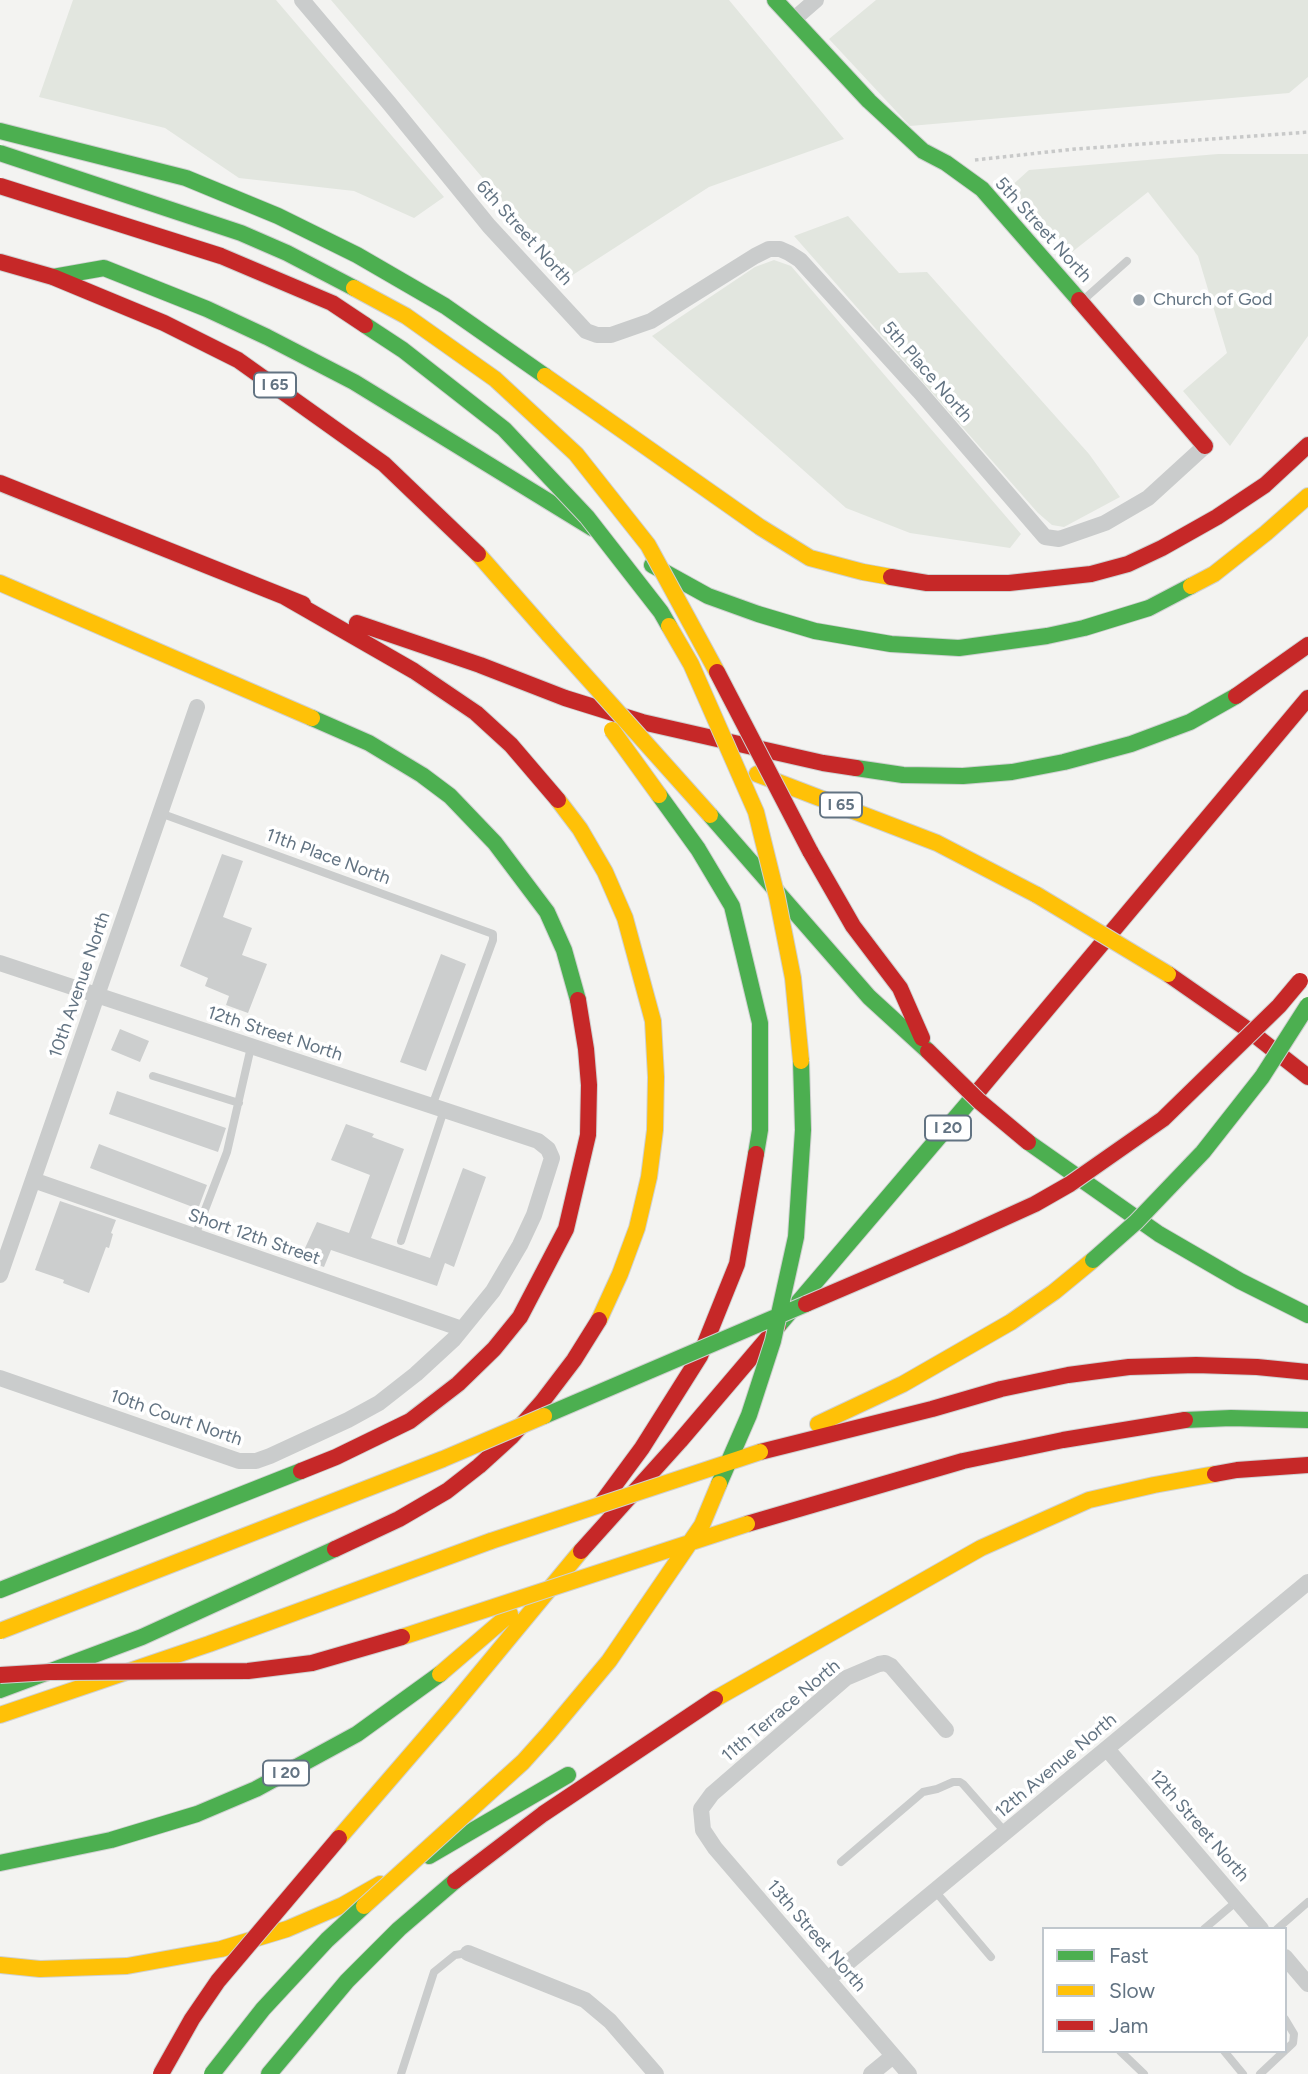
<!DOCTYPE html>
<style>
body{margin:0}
#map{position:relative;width:1308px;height:2074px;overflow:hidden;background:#f3f3f1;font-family:Figtree,sans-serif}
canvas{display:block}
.legend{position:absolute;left:1042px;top:1927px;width:245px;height:126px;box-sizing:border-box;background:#fff;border:2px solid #c0c7cd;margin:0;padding:9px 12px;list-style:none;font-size:21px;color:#627382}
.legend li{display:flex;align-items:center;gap:14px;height:35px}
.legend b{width:35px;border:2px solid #c0c7cd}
</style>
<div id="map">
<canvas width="1308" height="2074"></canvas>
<ul class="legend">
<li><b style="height:9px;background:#4caf50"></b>Fast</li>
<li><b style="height:9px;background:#ffc107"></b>Slow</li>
<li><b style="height:9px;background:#c62828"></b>Jam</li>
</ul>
</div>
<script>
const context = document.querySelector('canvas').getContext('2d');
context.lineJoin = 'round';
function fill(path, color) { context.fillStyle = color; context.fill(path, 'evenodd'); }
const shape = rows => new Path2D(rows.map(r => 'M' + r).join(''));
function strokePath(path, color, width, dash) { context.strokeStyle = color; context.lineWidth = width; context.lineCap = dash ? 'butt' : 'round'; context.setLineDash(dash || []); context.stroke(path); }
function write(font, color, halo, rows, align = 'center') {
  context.font = font + ' Figtree,sans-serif'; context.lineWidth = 7; context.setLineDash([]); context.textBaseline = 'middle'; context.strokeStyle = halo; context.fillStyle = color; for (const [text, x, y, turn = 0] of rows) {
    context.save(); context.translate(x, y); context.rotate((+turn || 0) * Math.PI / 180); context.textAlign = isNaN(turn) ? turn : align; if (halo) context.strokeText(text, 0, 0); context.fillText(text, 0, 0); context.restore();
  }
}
fill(shape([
 [73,0,276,0,444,197,414,218,354,191,239,178,165,128,39,97],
 [331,0,729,0,844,139,709,187,568,278],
 [876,0,1308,0,1308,77,1289,93,910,126,829,39],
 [1218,154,1308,154,1308,336,1230,446,1183,391,1227,353,1198,256,1148,192,1067,256,1008,189,1029,170],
 [848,216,899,273,927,272,1089,454,1120,497,1064,527,1052,525,1038,513,794,236],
 [774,260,791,266,1021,534,1010,548,910,533,846,508,652,336,755,267]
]), '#e2e6df');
fill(shape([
 [222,854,243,861,223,917,252,928,242,955,267,964,248,1013,226,1005,229,996,205,986,208,978,180,966],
 [441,954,466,964,426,1071,400,1062],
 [120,1029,149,1041,140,1062,111,1050],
 [117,1091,226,1128,218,1152,109,1114],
 [346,1124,374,1134,372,1137,404,1149,371,1238,430,1258,463,1168,486,1177,454,1267,445,1263,437,1286,331,1250,324,1267,300,1259,317,1222,349,1233,370,1175,331,1160],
 [99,1144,207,1185,198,1209,90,1168],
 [60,1201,116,1220,111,1233,113,1234,109,1248,106,1247,89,1293,63,1283,64,1280,35,1270]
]), '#cccece');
const fast = shape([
 [775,0,869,101,923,151,946,163,982,189,1079,300],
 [0,131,186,178,278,216,357,255,445,306,545,376],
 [53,277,104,268,207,309,267,337,354,382,592,528],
 [652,565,708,596,758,614,815,631,891,644,959,648,1047,636,1084,628,1149,608,1191,586],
 [312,718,369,743,422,775,450,796,495,843,547,912,564,950,578,1000],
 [856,768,903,775,963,776,1012,772,1064,762,1131,744,1190,722,1236,696],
 [659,795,698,849,732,906,760,1023,760,1130,756,1154],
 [710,815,869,997,928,1051],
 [1028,1142,1159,1234,1240,1281,1308,1315],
 [778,1326,980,1089],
 [1185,1420,1231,1418,1308,1420],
 [0,1590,301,1471],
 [0,1690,142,1637,335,1549],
 [429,1856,568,1775],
 [0,1863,111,1840,197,1814,256,1789,357,1734,440,1674],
 [269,2074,347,1981,399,1929,455,1881]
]);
const slow = shape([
 [545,376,760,527,810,558,863,572,891,577],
 [478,554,549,635],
 [0,583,312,718],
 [1191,586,1214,574,1266,533,1308,496],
 [757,774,937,843,1037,895],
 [558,800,580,829,605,872,625,918,653,1021,656,1077,655,1130,649,1177,637,1228,620,1274,599,1320],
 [818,1424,903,1384,1011,1322,1054,1292,1093,1260],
 [440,1674,510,1614],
 [715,1699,981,1548,1089,1500,1154,1485,1215,1474],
 [0,1715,209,1644,491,1541],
 [339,1838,452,1707,581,1551],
 [0,1965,40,1969,127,1966,221,1949,287,1929,343,1905,380,1884]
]);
const jam = shape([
 [0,262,53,277,164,323,238,360,384,464,478,554],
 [1079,300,1205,446],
 [0,483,303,604],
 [891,577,927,583,1009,583,1091,574,1128,564,1162,548,1217,517,1265,485,1308,445],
 [285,597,414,671,476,713,511,745,558,800],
 [357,623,480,665,565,698,642,722,823,763,856,768],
 [1236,696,1308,645],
 [810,851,853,926,900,988,922,1038],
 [1168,974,1247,1029,1308,1077],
 [980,1089,1308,698],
 [760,1452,932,1409,1001,1389,1068,1375,1129,1367,1196,1365,1257,1367,1308,1372],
 [301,1471,336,1457,410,1421,458,1384,494,1349,520,1317,566,1229,588,1135,589,1085,586,1049,578,1000],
 [1215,1474,1237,1470,1308,1465],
 [600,1505,642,1448,700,1356,737,1264,756,1154],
 [747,1524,963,1461,1063,1440,1185,1420],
 [335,1549,399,1519,447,1491,479,1466,512,1436,542,1402,574,1360,599,1320],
 [581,1551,680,1441,778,1326],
 [455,1881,543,1814,715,1699]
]);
strokePath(fast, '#cfd1d1', 18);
strokePath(slow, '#cfd1d1', 18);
strokePath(jam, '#cfd1d1', 18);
strokePath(shape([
 [975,160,1075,149,1308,132]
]), '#c8c9c9', 3.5, [3.5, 3.5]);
strokePath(shape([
 [1081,302,1127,261],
 [160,813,493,934,493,940,432,1106],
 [153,1076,239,1103],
 [195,1236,227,1152,251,1047],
 [401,1241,444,1110],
 [841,1862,923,1792,937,1789,953,1782,960,1782,963,1784,1006,1833],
 [935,1891,991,1957],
 [1204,1929,1237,1901],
 [1277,1929,1308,1902],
 [1120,2051,1144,2074],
 [1224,2051,1243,2074],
 [401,2074,434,1972,455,1955,468,1953],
 [1260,2074,1293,2043,1294,2034,1285,2019]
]), '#cacccc', 8);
strokePath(shape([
 [302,0,389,103,489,226,586,331,597,335,611,335,651,321,755,256,769,249,780,249,789,253,800,260,919,391,1045,537,1059,539,1105,523,1148,498,1205,446],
 [793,20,816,0],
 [0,963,538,1141,548,1149,552,1158,534,1215,520,1245,493,1291,454,1339,416,1374,379,1403,348,1420,270,1456,256,1461,239,1461,0,1378],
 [33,1180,462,1329],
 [0,1275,197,707],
 [1107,1749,1261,1929],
 [468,1953,585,2000,610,2021,656,2074],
 [1285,1957,1308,1984],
 [828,1979,1308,1582],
 [871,2074,893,2056],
 [909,2074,715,1848,703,1830,701,1809,712,1794,846,1678,879,1664,885,1663,891,1666,946,1730]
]), '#cacccc', 16);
strokePath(fast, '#4caf50', 16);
strokePath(slow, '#ffc107', 16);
strokePath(jam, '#c62828', 16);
const fastBridge = shape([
 [0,153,241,233,287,253,354,288],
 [365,325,403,350,504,429,587,517,661,612,669,626],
 [1093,1260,1136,1222,1203,1152,1262,1077,1308,1005],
 [544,1416,806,1304],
 [719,1484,749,1415,773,1341,796,1237,803,1130,801,1061],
 [212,2074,263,2009,327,1940,364,1906]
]);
const slowBridge = shape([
 [354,288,406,316,495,379,576,454,648,545,717,672],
 [669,626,691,664,756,812,777,897,793,978,801,1061],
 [549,635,710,815],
 [612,730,659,795],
 [1037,895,1168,974],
 [491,1541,760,1452],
 [0,1631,443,1459,544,1416],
 [402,1637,747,1524],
 [364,1906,523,1762,549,1733,609,1661,702,1525,719,1484]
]);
const jamBridge = shape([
 [0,186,221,256,332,303,365,325],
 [717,672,810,851],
 [928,1051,979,1101,1028,1142],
 [806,1304,958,1239,1035,1204,1070,1184,1163,1119,1279,1006,1300,981],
 [0,1675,50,1672,248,1671,312,1663,402,1637],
 [161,2074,192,2019,218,1981,339,1838]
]);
strokePath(fastBridge, '#cfd0d0', 18, []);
strokePath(slowBridge, '#cfd0d0', 18, []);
strokePath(jamBridge, '#cfd0d0', 18, []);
strokePath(fastBridge, '#4caf50', 16);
strokePath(slowBridge, '#ffc107', 16);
strokePath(jamBridge, '#c62828', 16);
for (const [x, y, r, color] of [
 [1139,300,7,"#95a0a9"]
]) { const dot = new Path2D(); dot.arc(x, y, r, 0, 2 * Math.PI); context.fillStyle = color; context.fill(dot); strokePath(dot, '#fff', 2.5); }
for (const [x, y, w] of [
 [275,385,42],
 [841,805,42],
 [948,1128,46],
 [286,1773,46]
]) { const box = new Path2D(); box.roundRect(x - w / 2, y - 12.5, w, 25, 5); context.fillStyle = '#fff'; context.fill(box); strokePath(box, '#627382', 2); }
write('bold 16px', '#627382', null, [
 ["I 65",275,385],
 ["I 65",841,805],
 ["I 20",948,1128],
 ["I 20",286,1773]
]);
write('18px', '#627382', '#fff', [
 ["5th Street North",1043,230,48],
 ["6th Street North",524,233,48],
 ["5th Place North",927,372,49],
 ["11th Place North",328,857,20],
 ["10th Avenue North",80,985,-71],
 ["12th Street North",275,1034,18],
 ["Short 12th Street",254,1237,19],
 ["10th Court North",176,1418,19],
 ["11th Terrace North",781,1711,-40],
 ["12th Avenue North",1056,1766,-40],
 ["12th Street North",1199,1826,49],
 ["13th Street North",816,1936,49]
]);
write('18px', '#627382', '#fff', [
 ["Church of God",1153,300]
], 'left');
</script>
